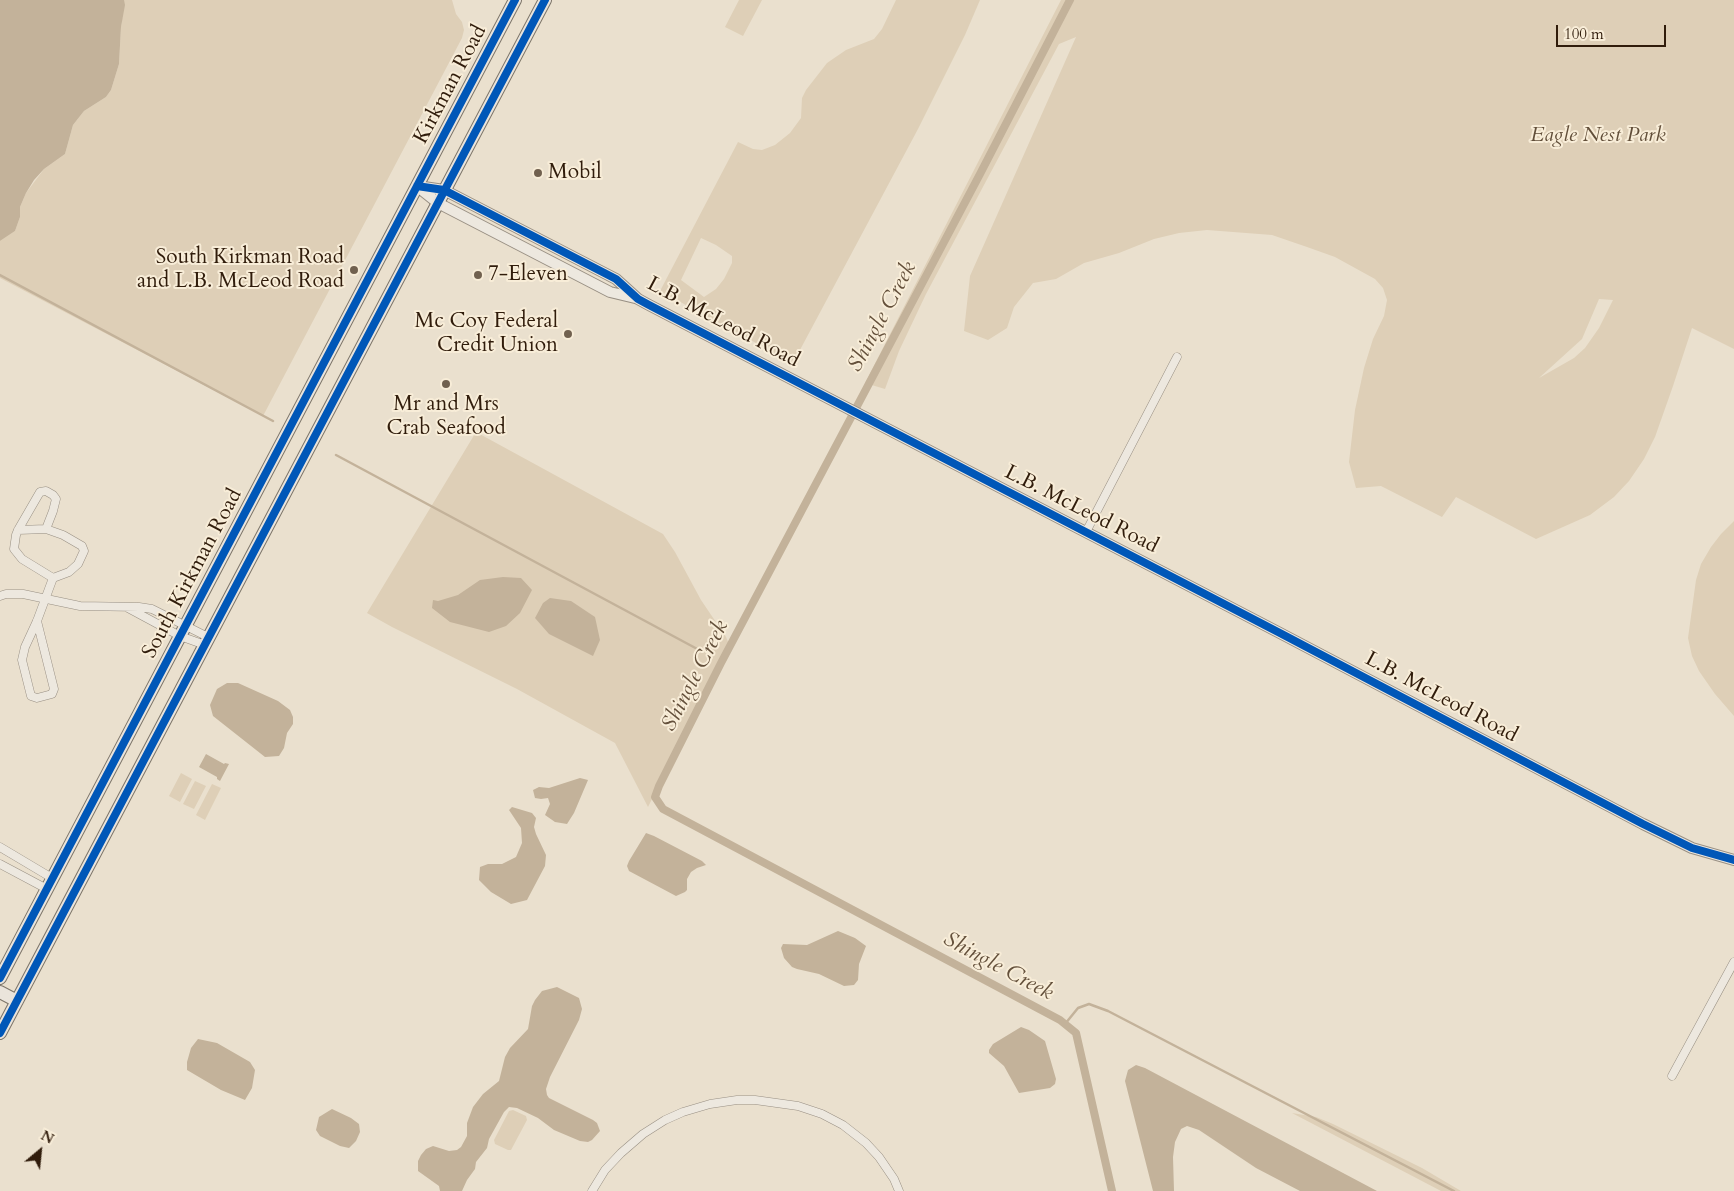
<!DOCTYPE html>
<style>
body{margin:0}
#map{position:relative;width:1734px;height:1191px;overflow:hidden;background:#eae0ce;font-family:Cardo,serif}
canvas{display:block}
.north{position:absolute;left:15px;top:1126px;width:50px;height:50px;-webkit-text-stroke:4px #f8edd8;paint-order:stroke;rotate:28deg;font-size:14px;font-weight:700;line-height:20px;text-align:center;color:#301c0b}
.north::after{content:'';display:block;margin:auto;width:18px;height:22px;background:#301c0b;clip-path:polygon(50% 0,100% 100%,50% 72%,0 100%)}
.scale{position:absolute;left:1556px;top:25px;width:110px;height:22px;box-sizing:border-box;border:2px solid #301c0b;border-top:0;padding-left:6px;font-size:15px;line-height:18px;white-space:nowrap;color:#301c0b;-webkit-text-stroke:4px #f8edd8;paint-order:stroke}
</style>
<div id="map">
<canvas width="1734" height="1191"></canvas>
<div class="north">N</div>
<div class="scale">100 m</div>
</div>
<script>
const context = document.querySelector('canvas').getContext('2d');
context.lineJoin = 'round';
function fill(path, color) { context.fillStyle = color; context.fill(path, 'evenodd'); }
const shape = rows => new Path2D(rows.map(r => 'M' + r).join(''));
function strokePath(path, color, width, dash) { context.strokeStyle = color; context.lineWidth = width; context.lineCap = dash ? 'butt' : 'round'; context.setLineDash(dash || []); context.stroke(path); }
function write(font, color, halo, rows, align = 'center') {
  context.font = font + ' Cardo,serif'; context.lineWidth = 4; context.setLineDash([]); context.textBaseline = 'middle'; context.strokeStyle = halo; context.fillStyle = color; for (const [text, x, y, turn = 0] of rows) {
    context.save(); context.translate(x, y); context.rotate((+turn || 0) * Math.PI / 180); context.textAlign = isNaN(turn) ? turn : align; if (halo) context.strokeText(text, 0, 0); context.fillText(text, 0, 0); context.restore();
  }
}
fill(shape([
 [124,0,452,0,456,14,462,22,464,30,462,38,263,416,0,278,0,241,15,231,20,217,20,207,26,193,44,169,65,154,73,125,84,111,106,97,111,90,119,64,121,27],
 [739,0,762,0,743,36,725,27],
 [896,0,980,0,965,35,918,129,793,363,660,291,738,142,753,149,762,150,775,145,790,133,801,118,802,98,806,90,827,63,846,50,874,39,882,29],
 [701,238,716,245,732,256,732,263,724,279,716,289,704,297,681,280],
 [1061,0,1734,0,1734,349,1692,328,1673,386,1655,437,1644,459,1629,481,1614,497,1590,515,1536,539,1456,497,1442,517,1381,486,1356,488,1349,462,1355,410,1364,368,1373,339,1384,316,1387,300,1383,288,1375,279,1335,257,1307,247,1272,235,1207,230,1179,233,1154,239,1119,253,1084,263,1056,279,1033,283,1014,307,1007,328,988,340,964,331,970,276,1076,37,1059,44,926,294,899,351,885,389,865,383],
 [1599,299,1613,300,1599,328,1585,348,1574,358,1539,378,1582,339],
 [476,432,663,534,675,552,701,600,726,637,729,644,648,807,615,743,517,689,392,627,367,613],
 [1734,521,1734,716,1715,694,1699,671,1692,656,1688,638,1696,580,1701,564,1711,547,1721,534],
 [181,773,192,779,180,802,169,796],
 [195,781,206,786,194,809,183,804],
 [212,784,221,788,205,820,196,815],
 [513,1110,526,1116,527,1120,511,1150,508,1150,495,1144,494,1140,509,1111],
 [1292,1113,1316,1117,1333,1124,1422,1168,1461,1191,1441,1191]
]), '#decfb7');
fill(shape([
 [0,0,124,0,125,5,121,27,119,64,111,90,106,97,84,111,73,125,65,154,44,169,34,180,26,193,20,207,20,217,15,231,0,241],
 [503,577,521,578,532,590,520,613,506,626,489,632,450,622,432,608,433,600,438,601,458,595,480,580],
 [550,598,571,601,595,617,600,640,593,656,549,634,535,618,543,603],
 [227,683,238,683,278,701,290,710,293,717,293,724,287,733,284,748,279,756,265,757,213,716,210,705,217,689],
 [206,754,224,764,225,763,229,764,220,781,217,779,217,777,199,767],
 [580,778,588,780,574,813,567,824,555,822,545,815,550,804,548,798,541,799,535,798,533,790,539,787,549,788],
 [512,807,532,813,536,818,534,827,536,834,546,855,545,866,527,900,511,904,491,892,479,880,480,867,488,864,502,864,516,857,522,843,521,828,509,810],
 [646,833,654,836,702,861,706,865,697,868,691,872,687,879,687,890,685,892,676,896,629,871,627,866,629,861],
 [838,931,855,938,866,946,859,964,858,980,854,985,844,986,819,974,797,969,792,967,784,958,781,948,783,944,807,945],
 [557,987,579,998,582,1009,579,1020,550,1077,546,1089,547,1095,549,1098,593,1120,597,1123,600,1131,592,1140,588,1142,580,1141,554,1130,538,1118,517,1108,509,1107,504,1112,489,1139,487,1148,476,1162,475,1169,467,1180,462,1191,440,1191,439,1186,418,1171,418,1161,421,1155,426,1149,433,1146,449,1151,457,1150,461,1147,467,1136,467,1123,473,1107,483,1094,499,1081,505,1057,510,1048,528,1029,532,1006,535,1000,542,991],
 [1021,1027,1029,1030,1045,1041,1056,1079,1055,1084,1050,1088,1019,1093,1004,1066,989,1053,989,1050,993,1044],
 [198,1039,217,1043,250,1062,255,1070,252,1088,245,1100,221,1090,187,1070,187,1062,191,1048],
 [1136,1065,1145,1068,1377,1191,1300,1191,1256,1168,1199,1130,1187,1126,1181,1129,1175,1142,1173,1157,1174,1191,1153,1191,1125,1081,1128,1070],
 [332,1109,351,1118,359,1124,360,1132,356,1141,349,1148,340,1146,320,1136,316,1130,319,1117]
]), '#c3b29a');
strokePath(shape([
 [0,275,273,421],
 [336,455,701,651],
 [1065,1024,1078,1008,1089,1004,1108,1011,1454,1191]
]), '#c3b29a', 2.5);
strokePath(shape([
 [1070,0,980,174,721,663,659,786,655,797,663,809,1060,1020,1076,1033,1112,1191]
]), '#c3b29a', 8);
const minor = shape([
 [18,530,46,529,63,535,82,546,84,551,78,564,69,572,53,578],
 [1086,532,1177,357],
 [0,596,6,594,23,594,80,606,139,607,152,609,208,637],
 [128,608,180,636,205,645],
 [37,621,54,689,52,694,37,698,31,696,22,660,25,647,37,621,53,578,22,559,14,549,16,535,18,530,40,492,46,491,53,495,56,499,53,511,46,529],
 [0,847,52,878],
 [0,864,47,889],
 [1672,1076,1734,962],
 [592,1191,605,1170,621,1153,643,1134,665,1120,683,1112,710,1104,737,1100,755,1100,798,1106,822,1114,843,1125,866,1143,879,1157,894,1179,899,1191]
]);
const tertiary = shape([
 [417,186,444,190,616,279,638,299,649,305,1278,632,1643,824,1692,848,1734,860],
 [418,187,438,203,610,292,635,298]
]);
const primary = shape([
 [0,978,515,0],
 [0,992,17,1001],
 [0,1033,545,0]
]);
strokePath(minor, '#988f83', 9);
strokePath(tertiary, '#988f83', 12);
strokePath(primary, '#7d7569', 14);
strokePath(minor, '#ede8df', 8);
strokePath(tertiary, '#ede8df', 10);
strokePath(primary, '#eae4db', 12);
strokePath(shape([
 [417,186,444,190,616,279,638,299,649,305,1278,632,1643,824,1692,848,1734,860],
 [0,978,515,0],
 [0,1033,545,0]
]), '#0057b8', 8);
for (const [x, y, r, color] of [
 [538,173,5,"#71614f"],
 [354,270,5,"#71614f"],
 [478,275,5,"#71614f"],
 [568,334,5,"#71614f"],
 [446,384,5,"#71614f"]
]) { const dot = new Path2D(); dot.arc(x, y, r, 0, 2 * Math.PI); context.fillStyle = color; context.fill(dot); strokePath(dot, '#f8edd8', 2); }
write('21px', '#301c0b', '#f8edd8', [
 ["Kirkman Road",451,85,-62],
 ["L.B. McLeod Road",723,323,28],
 ["L.B. McLeod Road",1081,510,27],
 ["South Kirkman Road",193,574,-62],
 ["L.B. McLeod Road",1441,698,28]
]);
write('italic 21px', '#614e39', '#f8edd8', [
 ["Eagle Nest Park",1598,136]
]);
write('21px', '#301c0b', '#f8edd8', [
 ["Mobil",548,173],
 ["South Kirkman Road",344,258,"right"],
 ["and L.B. McLeod Road",344,282,"right"],
 ["7-Eleven",488,275],
 ["Mc Coy Federal",558,322,"right"],
 ["Credit Union",558,346,"right"],
 ["Mr and Mrs",446,405,"center"],
 ["Crab Seafood",446,429,"center"]
], 'left');
write('italic 22px', '#64503b', '#f8edd8', [
 ["Shingle Creek",883,317,-62],
 ["Shingle Creek",696,676,-63],
 ["Shingle Creek",998,967,28]
]);
</script>
